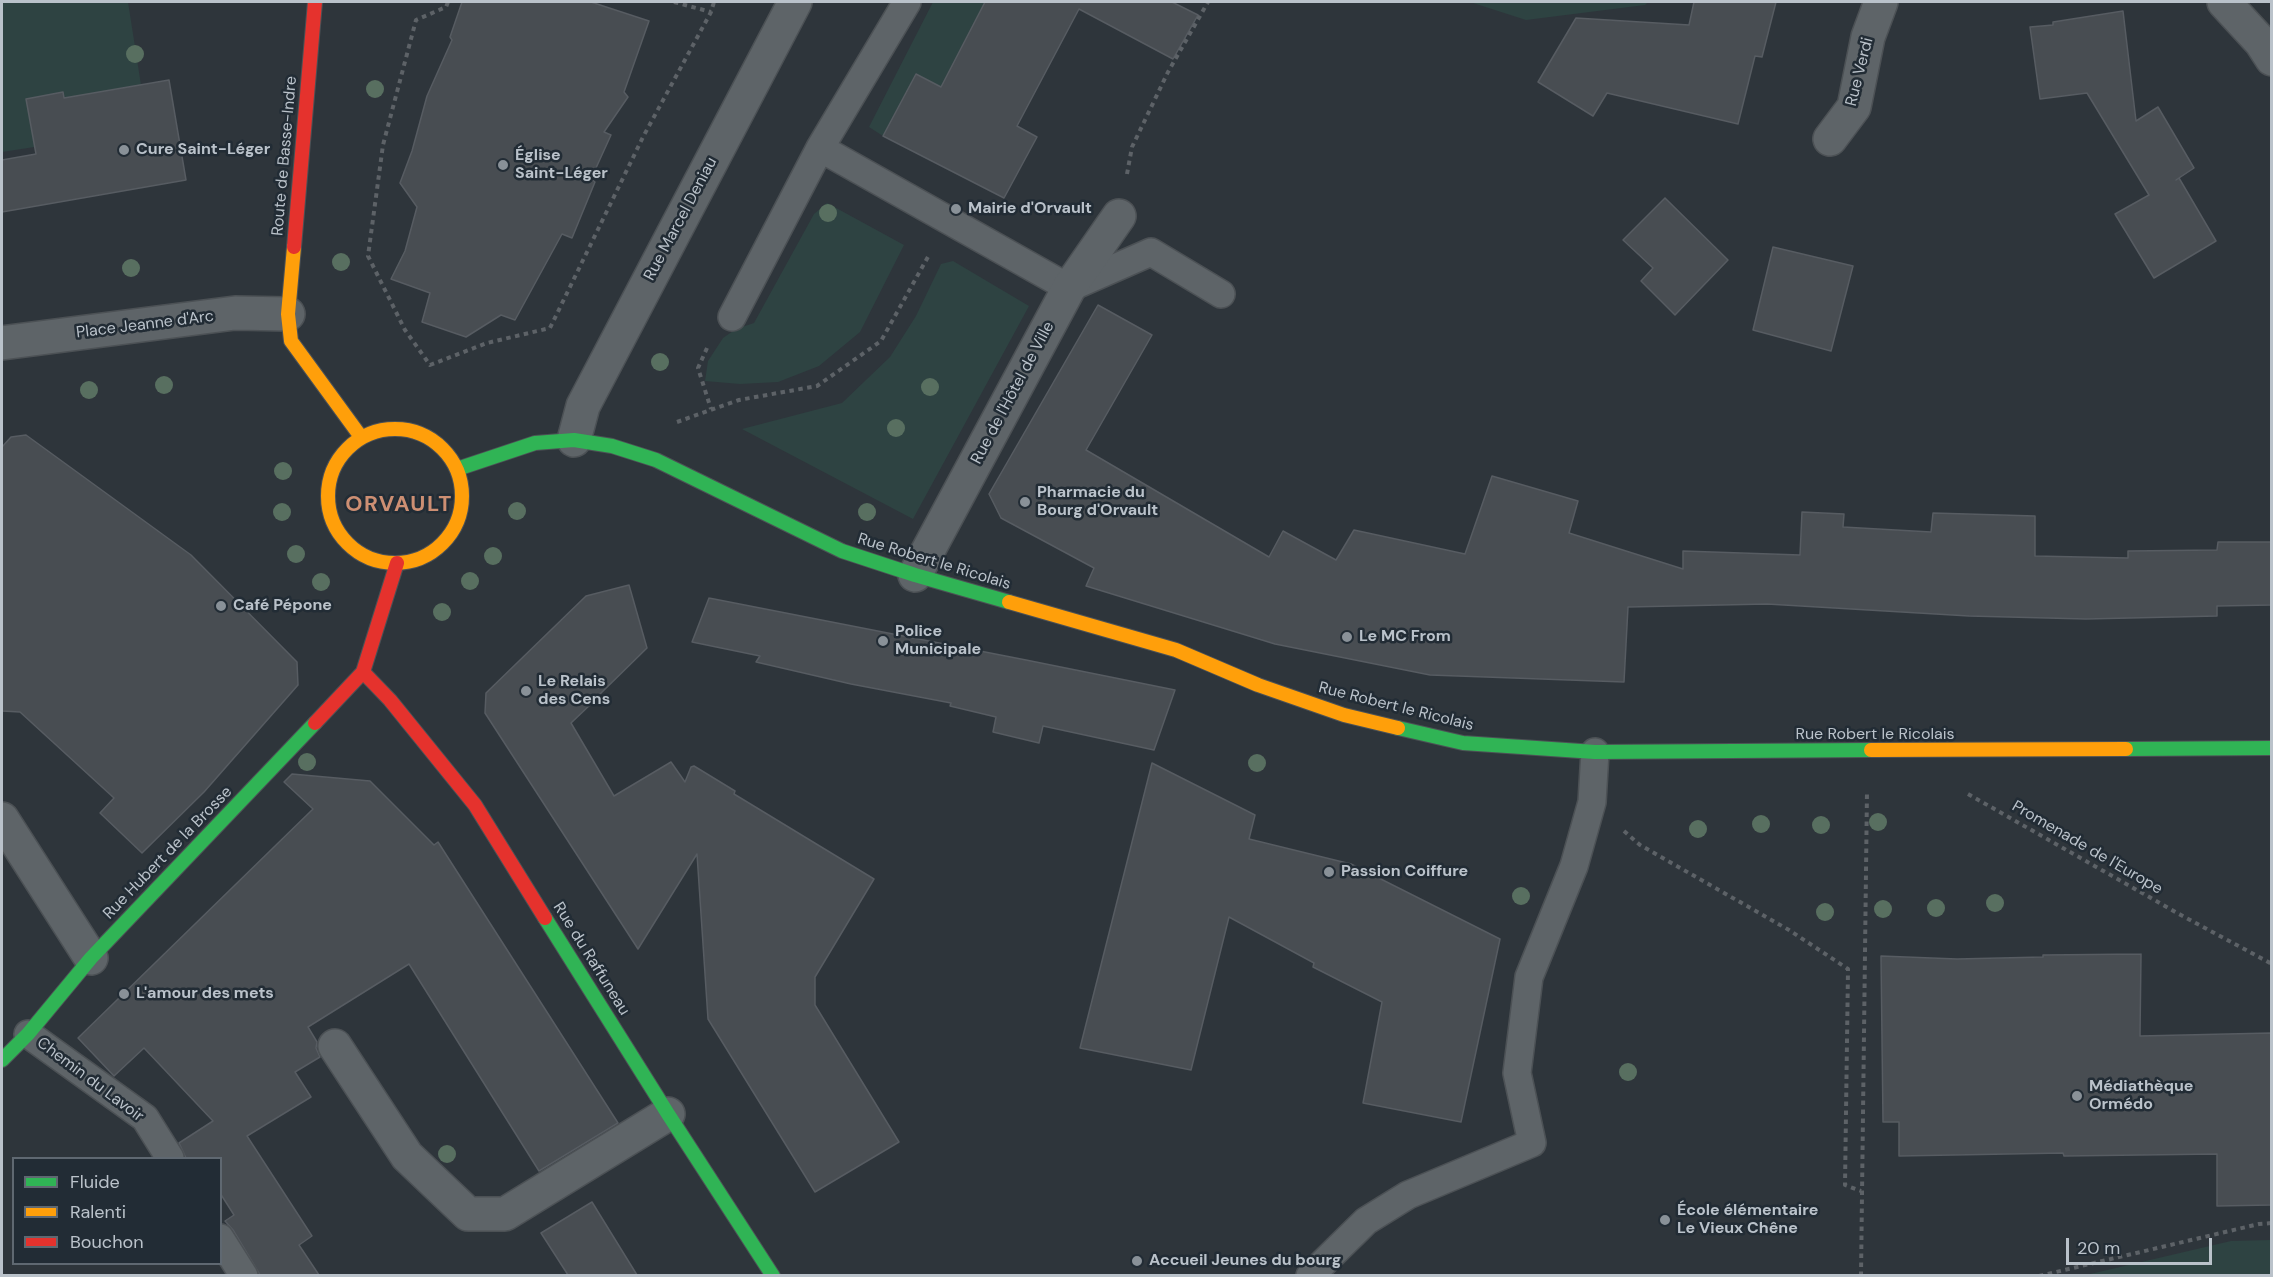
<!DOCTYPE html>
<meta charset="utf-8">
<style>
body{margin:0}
#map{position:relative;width:2273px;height:1277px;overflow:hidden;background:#2e353b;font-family:"DM Sans",sans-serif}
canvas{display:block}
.frame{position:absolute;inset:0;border:3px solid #bac2ca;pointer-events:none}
.legend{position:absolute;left:12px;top:1157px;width:210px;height:108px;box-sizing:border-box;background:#222c35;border:2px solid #5f6871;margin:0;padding:8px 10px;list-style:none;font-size:18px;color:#bac2ca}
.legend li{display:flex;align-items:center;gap:12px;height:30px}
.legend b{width:30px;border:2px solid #5f6871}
.scale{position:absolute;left:2066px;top:1238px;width:146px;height:27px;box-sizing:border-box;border:3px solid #bac2ca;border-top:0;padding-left:8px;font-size:18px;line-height:21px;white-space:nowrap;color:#bac2ca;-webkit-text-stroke:4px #222c35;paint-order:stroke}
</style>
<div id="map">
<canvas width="2273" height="1277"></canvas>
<div class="frame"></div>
<ul class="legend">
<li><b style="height:8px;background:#30b455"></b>Fluide</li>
<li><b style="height:8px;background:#ff9f0a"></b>Ralenti</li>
<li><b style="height:8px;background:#e5322d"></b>Bouchon</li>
</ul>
<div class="scale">20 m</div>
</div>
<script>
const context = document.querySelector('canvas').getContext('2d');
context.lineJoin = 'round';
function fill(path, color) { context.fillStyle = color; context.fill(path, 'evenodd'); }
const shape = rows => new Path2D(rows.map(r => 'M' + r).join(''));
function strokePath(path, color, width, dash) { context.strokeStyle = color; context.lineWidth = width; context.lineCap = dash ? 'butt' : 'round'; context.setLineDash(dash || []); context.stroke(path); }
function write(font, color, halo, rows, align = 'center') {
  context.font = font + ' "DM Sans",sans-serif'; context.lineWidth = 5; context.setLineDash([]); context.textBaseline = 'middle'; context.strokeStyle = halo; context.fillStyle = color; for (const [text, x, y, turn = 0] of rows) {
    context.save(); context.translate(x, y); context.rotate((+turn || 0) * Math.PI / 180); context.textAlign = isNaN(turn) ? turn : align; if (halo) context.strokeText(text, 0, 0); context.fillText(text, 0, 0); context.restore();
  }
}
fill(shape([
 [2,2,128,2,141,85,112,90,131,132,2,152],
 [933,2,985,2,941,87,916,74,883,136,869,127],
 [1470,2,1648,2,1645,5,1526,20],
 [827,203,904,245,860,332,819,366,778,382,740,384,705,381,708,361,723,338,736,329,754,323,814,214],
 [953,261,1029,306,913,519,742,429,842,403,890,357,916,316,941,264],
 [2271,1240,2271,1275,2086,1275,2231,1241]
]), '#2e4342');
const building = shape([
 [462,2,591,2,649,21,624,92,628,97,604,132,611,135,591,179,595,182,572,238,562,234,515,320,501,315,466,337,422,322,430,293,391,279,405,251,417,207,400,183,412,151,427,96,452,40,450,37,462,2],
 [985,2,1172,2,1198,15,1173,59,1079,9,1017,126,1037,137,1004,198,883,136,916,74,941,87,985,2],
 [1694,2,1776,2,1762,57,1755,56,1738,124,1607,93,1593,116,1538,82,1576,18,1689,25,1694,2],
 [2123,11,2136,121,2158,107,2194,168,2176,180,2179,178,2216,241,2154,278,2115,214,2149,195,2087,93,2040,99,2030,27,2053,25,2053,22,2123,11],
 [169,80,186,180,2,212,2,160,36,154,26,99,63,92,64,98,169,80],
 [1665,198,1728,260,1675,315,1641,281,1653,268,1623,240,1665,198],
 [1773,247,1853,266,1831,351,1753,330,1773,247],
 [1098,305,1152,335,1086,450,1269,557,1283,531,1336,560,1354,530,1465,554,1492,476,1578,501,1569,533,1683,569,1683,551,1800,555,1802,512,1844,514,1843,527,1931,532,1933,513,2035,516,2035,556,2128,558,2128,551,2217,550,2218,542,2271,542,2271,605,2217,606,2217,616,2086,619,1969,616,1767,604,1628,607,1624,682,1430,675,1275,644,1086,586,1094,568,1001,518,989,494,1098,305],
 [26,435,191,555,297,662,298,685,204,792,142,853,100,813,114,798,20,712,2,711,2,447,11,437,26,435],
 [629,585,647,648,596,698,593,698,591,704,571,723,614,796,671,762,685,782,691,767,694,766,735,791,734,794,874,879,815,977,815,1005,899,1142,815,1192,708,1019,697,854,638,949,485,713,486,693,586,596,629,585],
 [709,598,1026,660,1175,690,1154,750,1043,726,1039,743,993,732,996,717,950,706,951,703,851,684,756,662,760,656,692,642,709,598],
 [1152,763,1255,815,1249,839,1351,864,1500,939,1461,1122,1363,1103,1382,1002,1313,967,1314,963,1229,917,1191,1070,1080,1048,1152,763],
 [292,774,370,781,434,845,438,842,618,1123,539,1171,409,964,308,1027,317,1042,316,1048,320,1057,295,1072,311,1097,247,1136,312,1236,299,1245,319,1275,260,1275,233,1230,225,1221,234,1215,220,1193,220,1158,186,1158,179,1143,213,1121,144,1048,114,1076,78,1038,313,809,284,782,292,774],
 [2141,954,2140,1036,2271,1033,2271,1205,2217,1206,2217,1154,2064,1156,2063,1153,1899,1156,1899,1122,1883,1122,1881,956,1957,959,2043,957,2043,955,2141,954],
 [592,1202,637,1275,568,1275,541,1233,592,1202]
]);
fill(building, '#484d52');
strokePath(building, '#575c62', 1.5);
const lane = shape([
 [820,148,1069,288,1151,252,1221,294],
 [732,317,820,148,907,2],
 [28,1034,145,1118,170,1158],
 [220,1238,244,1276],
 [1310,1276,1366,1221,1408,1195,1532,1143,1517,1073,1529,977,1574,866,1592,802,1595,752]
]);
const street = shape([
 [2224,2,2261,42,2272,59],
 [1830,139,1854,107,1868,37,1881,2],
 [2,343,235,313,288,314],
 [574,440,583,406,795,2],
 [915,575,1069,288,1119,216],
 [2,819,91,958],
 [335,1046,407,1156,468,1214,505,1214,668,1114]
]);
const fast = shape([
 [457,469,535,443,574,440,612,446,656,460,842,551,915,575,1009,602],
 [1398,728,1463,743,1595,752,1871,750],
 [2126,749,2272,748],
 [545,918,668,1114,773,1276],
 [2,1060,28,1034,91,958,315,723]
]);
const slow = shape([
 [294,247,288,314,291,341,361,437],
 '328 496a67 67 0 1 1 134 0a67 67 0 1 1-134 0Z',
 [1009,602,1176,650,1258,685,1344,715,1398,728],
 [1871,750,2126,749]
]);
const jam = shape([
 [294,247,315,2],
 [363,672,390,700,475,805,545,918],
 [315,723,363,672,397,563]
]);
strokePath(lane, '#4c5155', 30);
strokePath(street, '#4c5155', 36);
strokePath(fast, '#4c5155', 16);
strokePath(slow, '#4c5155', 16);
strokePath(jam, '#4c5155', 16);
strokePath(shape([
 [448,2,446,7,416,20,383,145,368,256,405,330,430,365,487,343,550,328,643,137,711,12,714,2],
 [674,2,711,12],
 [1127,174,1132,147,1168,72,1208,2],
 [707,348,698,368,711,409],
 [677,422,739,400,817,386,881,341,929,255],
 [1968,794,2179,914,2272,964],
 [1624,831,1640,845,1789,930,1848,969,1845,1185,1861,1191],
 [1861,1276,1867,791],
 [2039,1276,2259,1224,2272,1223]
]), '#5d6267', 4, [4.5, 4.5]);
strokePath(lane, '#5e6468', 27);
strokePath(street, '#5e6468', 33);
strokePath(fast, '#30b455', 14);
strokePath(slow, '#ff9f0a', 14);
strokePath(jam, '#e5322d', 14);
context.fillStyle = '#586f60';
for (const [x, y] of [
 [135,54],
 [375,89],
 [828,213],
 [341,262],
 [131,268],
 [660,362],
 [164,385],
 [930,387],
 [89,390],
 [896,428],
 [283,471],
 [517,511],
 [282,512],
 [867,512],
 [296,554],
 [493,556],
 [470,581],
 [321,582],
 [442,612],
 [307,762],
 [1257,763],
 [1878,822],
 [1761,824],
 [1821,825],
 [1698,829],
 [1521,896],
 [1995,903],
 [1936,908],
 [1883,909],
 [1825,912],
 [1628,1072],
 [447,1154]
]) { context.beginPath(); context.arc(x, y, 9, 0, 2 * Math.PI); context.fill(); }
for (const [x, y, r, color] of [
 [124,150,6,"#899198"],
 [503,165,6,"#899198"],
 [956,209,6,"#899198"],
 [1025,502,6,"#899198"],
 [221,606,6,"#899198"],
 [1347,637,6,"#899198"],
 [883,641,6,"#899198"],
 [526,691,6,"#899198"],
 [1329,872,6,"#899198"],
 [124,994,6,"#899198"],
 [2077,1096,6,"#899198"],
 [1665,1220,6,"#899198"],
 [1137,1261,6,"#899198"]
]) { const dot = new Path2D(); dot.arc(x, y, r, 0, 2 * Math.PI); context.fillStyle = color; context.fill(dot); strokePath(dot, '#222c35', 2); }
write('16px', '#bac2ca', '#222c35', [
 ["Rue Verdi",1860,72,-76],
 ["Route de Basse-Indre",285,156,-85],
 ["Rue Marcel Deniau",681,219,-62],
 ["Place Jeanne d'Arc",145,325,-7],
 ["Rue de l'Hôtel de Ville",1013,393,-62],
 ["Rue Robert le Ricolais",934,562,17],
 ["Rue Robert le Ricolais",1396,707,14],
 ["Rue Robert le Ricolais",1875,735],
 ["Promenade de l'Europe",2087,848,30],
 ["Rue Hubert de la Brosse",168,853,-46],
 ["Rue du Raffuneau",591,959,58],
 ["Chemin du Lavoir",90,1080,37]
]);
write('bold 16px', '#bac2ca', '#222c35', [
 ["Cure Saint-Léger",136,150],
 ["Église",515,156],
 ["Saint-Léger",515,174],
 ["Mairie d'Orvault",968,209],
 ["Pharmacie du",1037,493],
 ["Bourg d'Orvault",1037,511],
 ["Café Pépone",233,606],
 ["Police",895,632],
 ["Municipale",895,650],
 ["Le MC From",1359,637],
 ["Le Relais",538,682],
 ["des Cens",538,700],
 ["Passion Coiffure",1341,872],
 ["L'amour des mets",136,994],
 ["Médiathèque",2089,1087],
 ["Ormédo",2089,1105],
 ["École élémentaire",1677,1211],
 ["Le Vieux Chêne",1677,1229],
 ["Accueil Jeunes du bourg",1149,1261]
], 'left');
context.letterSpacing = '1.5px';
write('bold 22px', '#cd8f73', '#222c35', [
 ["ORVAULT",399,505]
]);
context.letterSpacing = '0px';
</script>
